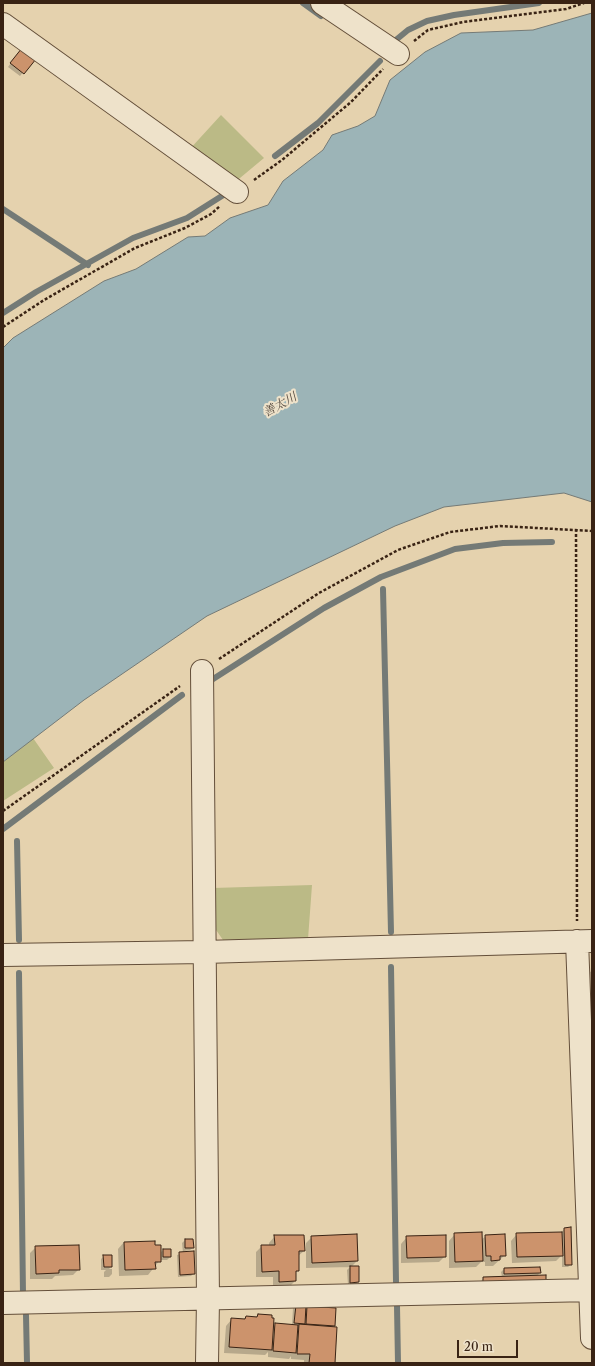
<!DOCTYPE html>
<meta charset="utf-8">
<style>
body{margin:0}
#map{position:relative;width:595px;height:1366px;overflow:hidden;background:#e5d2ae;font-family:"Libre Caslon Text",serif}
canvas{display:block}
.frame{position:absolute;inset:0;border:4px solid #392314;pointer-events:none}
.scale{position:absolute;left:457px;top:1340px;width:61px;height:18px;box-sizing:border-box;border:2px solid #392314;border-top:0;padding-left:5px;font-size:12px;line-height:14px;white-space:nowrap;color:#392314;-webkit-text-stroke:3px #eee2ca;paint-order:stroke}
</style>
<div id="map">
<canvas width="595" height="1366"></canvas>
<div class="frame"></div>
<div class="scale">20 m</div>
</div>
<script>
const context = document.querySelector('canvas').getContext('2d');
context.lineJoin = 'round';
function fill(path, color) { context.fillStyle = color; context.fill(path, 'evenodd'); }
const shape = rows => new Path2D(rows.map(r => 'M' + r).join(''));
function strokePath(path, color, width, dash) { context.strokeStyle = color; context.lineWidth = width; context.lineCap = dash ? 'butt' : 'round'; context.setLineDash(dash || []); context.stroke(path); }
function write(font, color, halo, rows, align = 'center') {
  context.font = font + ' "Libre Caslon Text","Noto Serif JP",serif'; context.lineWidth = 4; context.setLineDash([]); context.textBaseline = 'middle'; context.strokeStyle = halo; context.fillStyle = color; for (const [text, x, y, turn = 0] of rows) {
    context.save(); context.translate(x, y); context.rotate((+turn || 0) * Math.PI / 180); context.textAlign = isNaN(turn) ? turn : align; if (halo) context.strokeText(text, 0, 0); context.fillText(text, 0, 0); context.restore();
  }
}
fill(shape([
 [221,115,264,158,234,183,189,150],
 [33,738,54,768,3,801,3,762],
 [312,885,308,939,223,940,214,927,213,888]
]), '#bbba86');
const water = shape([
 [592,13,592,502,564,493,444,507,395,526,207,616,84,700,3,762,3,348,13,338,104,281,136,269,188,237,205,236,230,218,268,205,283,181,323,150,332,135,358,126,375,116,390,80,425,52,461,33,533,30,592,13]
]);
fill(water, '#9cb4b7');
strokePath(water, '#747a76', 1);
fill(shape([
 [19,52,34,59,20,76,8,67],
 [592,971,592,1009,591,1009,590,972],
 [564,1229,571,1264,568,1267,562,1267,562,1255,556,1261,512,1263,511,1241,517,1234,561,1233],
 [455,1234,481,1240,486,1236,505,1255,493,1266,485,1266,485,1262,481,1262,476,1267,449,1268,449,1241],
 [275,1236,304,1251,298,1256,298,1270,295,1273,295,1281,289,1287,273,1287,273,1277,256,1277,256,1252,262,1246,269,1246,269,1243],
 [312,1237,357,1261,351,1267,306,1268,306,1243],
 [407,1237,445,1256,439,1262,401,1263,401,1244],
 [185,1240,193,1248,190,1250,184,1251,184,1253,194,1273,191,1276,178,1277,177,1255,183,1253,182,1243],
 [124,1242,154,1246,160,1253,163,1250,170,1257,167,1260,160,1260,148,1275,119,1276,118,1249],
 [36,1247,79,1269,73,1275,55,1276,52,1279,30,1279,30,1253],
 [104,1256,111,1267,109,1269,112,1269,112,1274,109,1277,104,1277,104,1272,106,1270,101,1270,101,1259],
 [350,1267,358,1282,355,1285,348,1285,347,1270],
 [504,1269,540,1273,537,1276,478,1284,484,1278,502,1277,501,1272],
 [296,1306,305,1309,307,1307,334,1325,332,1327,334,1363,304,1363,304,1360,291,1359,291,1356,289,1359,268,1357,268,1352,265,1355,224,1353,226,1326,232,1319,243,1320,246,1317,271,1316,272,1328,276,1324,292,1325,293,1308]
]), '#0003');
strokePath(shape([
 [303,3,321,16],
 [391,44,408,30,427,21,454,15,539,3],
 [275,156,318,123,380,61],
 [3,209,88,265],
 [3,313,36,292,133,238,187,218,225,194],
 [383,589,391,932],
 [210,681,324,608,381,577,455,549,503,543,552,542],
 [3,829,182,695],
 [17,841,19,940],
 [391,967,396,1282],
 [19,973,23,1295],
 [397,1306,398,1363],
 [26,1315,27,1363]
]), '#747a76', 6);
const building = shape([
 [22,48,36,59,24,74,10,63,22,48],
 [571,1227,572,1265,565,1265,564,1228,571,1227],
 [482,1232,483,1261,455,1262,454,1233,482,1232],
 [562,1232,563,1256,517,1257,516,1233,562,1232],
 [357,1234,358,1261,312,1263,311,1236,357,1234],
 [505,1234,506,1256,500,1256,500,1260,491,1261,491,1256,486,1256,485,1235,505,1234],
 [274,1235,304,1235,305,1251,299,1251,299,1271,296,1271,296,1281,279,1282,279,1271,262,1272,261,1245,275,1245,274,1235],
 [446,1235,446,1257,407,1258,406,1236,446,1235],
 [185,1239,193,1239,194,1248,185,1248,185,1239],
 [155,1241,155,1245,161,1245,161,1262,155,1262,156,1269,125,1270,124,1242,155,1241],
 [79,1245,80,1270,59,1270,59,1273,36,1274,35,1246,79,1245],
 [163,1249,171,1249,171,1257,163,1257,163,1249],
 [194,1251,195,1274,180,1275,179,1252,194,1251],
 [103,1255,112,1255,112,1267,104,1267,103,1255],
 [350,1266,359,1266,359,1282,350,1283,350,1266],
 [540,1267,541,1273,504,1274,504,1268,540,1267],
 [546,1275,546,1282,483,1284,483,1277,546,1275],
 [296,1305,306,1305,305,1324,294,1323,296,1305],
 [307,1306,336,1308,335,1326,306,1324,307,1306],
 [258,1314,272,1315,272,1318,274,1318,272,1350,229,1347,231,1318,245,1319,246,1316,257,1317,258,1314],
 [275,1323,298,1325,296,1353,273,1351,275,1323],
 [299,1324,337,1327,335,1363,309,1363,310,1354,297,1354,299,1324]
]);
fill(building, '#cc936c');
strokePath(building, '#392314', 1);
const minor = shape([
 [322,3,398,54],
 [3,24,237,192],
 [202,671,208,1299,207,1363],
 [577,941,592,1338],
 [3,955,204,952,592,941],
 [3,1303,592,1290]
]);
strokePath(minor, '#644f3a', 24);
strokePath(shape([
 [414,41,428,30,463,22,566,9,584,3],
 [254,180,282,160,351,102,383,69],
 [3,327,44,300,135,248,185,228,211,214,220,206],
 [576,529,577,921],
 [219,659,319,593,398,550,450,532,500,526,592,531],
 [3,811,180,686]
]), '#392314', 2.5, [3, 2]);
strokePath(minor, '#eee2ca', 22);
write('italic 12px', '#52473d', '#eee2ca', [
 ["善太川",280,405,-29]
]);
</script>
